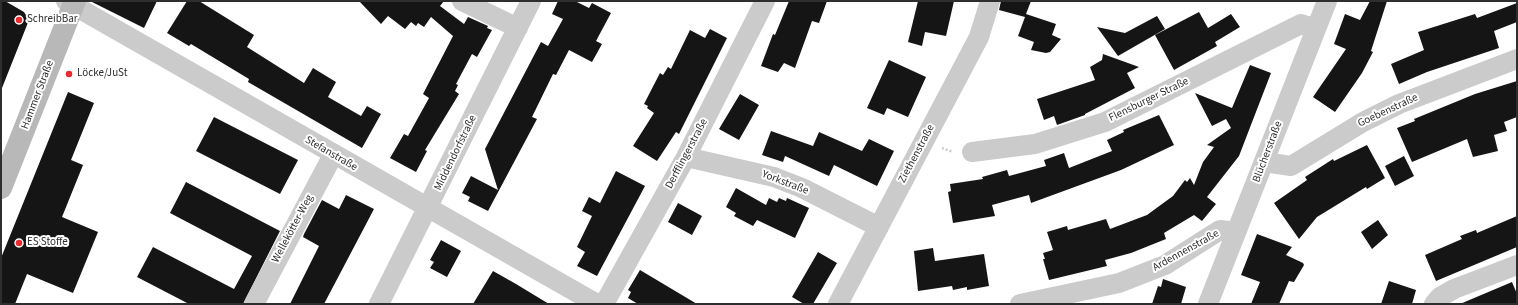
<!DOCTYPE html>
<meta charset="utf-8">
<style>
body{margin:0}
#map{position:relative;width:1518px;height:305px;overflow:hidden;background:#fff;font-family:"Source Sans 3",sans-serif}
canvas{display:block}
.frame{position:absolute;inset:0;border:2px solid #2e2e2e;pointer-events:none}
</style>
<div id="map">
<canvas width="1518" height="305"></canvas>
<div class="frame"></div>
</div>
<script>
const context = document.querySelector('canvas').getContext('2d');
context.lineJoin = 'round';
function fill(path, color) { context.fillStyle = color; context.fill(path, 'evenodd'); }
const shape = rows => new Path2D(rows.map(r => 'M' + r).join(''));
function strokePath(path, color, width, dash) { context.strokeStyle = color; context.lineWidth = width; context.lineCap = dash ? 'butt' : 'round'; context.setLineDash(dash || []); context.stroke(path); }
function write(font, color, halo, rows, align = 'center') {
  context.font = font + ' "Source Sans 3",sans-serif'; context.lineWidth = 4; context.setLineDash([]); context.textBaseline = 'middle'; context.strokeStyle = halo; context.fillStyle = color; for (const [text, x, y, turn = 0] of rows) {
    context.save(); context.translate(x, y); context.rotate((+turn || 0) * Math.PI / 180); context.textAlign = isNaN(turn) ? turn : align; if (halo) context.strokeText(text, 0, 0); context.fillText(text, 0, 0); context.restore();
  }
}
fill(shape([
 [1,1,5,1,24,12,29,20,2,88],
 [90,1,157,1,144,28],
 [187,1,199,1,254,35,247,47,304,83,313,68,336,82,328,97,361,116,367,106,381,114,362,148,248,82,249,79,191,44,189,46,167,33],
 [359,1,444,1,440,6,464,24,468,17,488,26,487,28,492,30,477,57,472,54,456,84,458,85,455,91,459,94,425,150,427,151,416,172,390,158,404,134,408,136,429,98,423,94,453,36,431,17,424,27,418,23,416,26,411,22,405,29,388,16,381,24],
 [558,1,575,1,589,8,592,3,611,13,596,41,602,44,592,62,569,50,556,75,553,74,532,117,537,119,488,211,468,201,470,197,462,193,471,176,498,190,485,149,541,42,548,46,563,19,552,14],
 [789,1,827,1,819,23,812,21,795,68,784,63,778,72,761,66,773,34,775,35],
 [918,1,954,1,946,36,925,32,922,46,908,42],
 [1001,1,1031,1,1026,14,1056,24,1052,35,1061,39,1050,52,1046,53,1031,50,1034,42,1018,36,1025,17,999,10],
 [1370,1,1387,1,1371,51,1373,52,1362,73,1335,112,1313,97,1346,49,1334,44,1345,14,1360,20],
 [1517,3,1517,22,1494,31,1499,48,1427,72,1399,84,1391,64,1424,50,1418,32,1475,14,1477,18],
 [1199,12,1208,28,1231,14,1240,27,1215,42,1217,46,1174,70,1155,35],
 [1157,16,1165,29,1118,56,1097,27,1125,33],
 [710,29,727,38,679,134,676,132,657,161,633,146,654,113,647,108,648,106,644,104,660,73,663,75,668,67,671,69,690,30,705,38],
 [1103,54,1139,67,1127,73,1135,88,1085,114,1085,115,1057,125,1054,116,1044,120,1037,99,1095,80,1090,67,1102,60],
 [889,60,926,77,908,117,887,108,884,115,867,108],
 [1250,65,1271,73,1239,156,1207,197,1216,204,1202,221,1194,215,1164,233,1166,239,1131,253,1105,260,1107,266,1049,280,1043,259,1045,259,1043,253,1053,250,1047,232,1067,226,1068,230,1106,219,1110,229,1147,215,1173,196,1185,180,1187,182,1190,178,1194,185,1203,162,1214,147,1207,145,1231,128,1226,119,1212,126,1195,93,1232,108],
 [1517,81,1517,117,1504,122,1507,131,1494,135,1498,151,1473,157,1467,139,1412,162,1397,128,1415,121,1414,119,1475,94],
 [68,92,94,103,71,160,83,165,62,217,98,232,73,293,27,274,15,304,1,304,1,258],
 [740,94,759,105,739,140,719,129],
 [1159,115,1174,145,1121,170,1031,203,1029,195,992,205,995,216,953,223,948,192,951,191,950,184,983,179,982,177,1007,170,1009,176,1046,166,1044,160,1064,153,1069,168,1112,151,1107,140,1124,132,1123,130],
 [214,117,298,160,280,194,196,151],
 [771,131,813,146,819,132,862,151,869,139,894,151,877,186,834,165,829,176,785,156,783,162,762,155],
 [1367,145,1385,178,1367,189,1366,187,1317,217,1299,239,1274,203,1307,180,1305,177,1333,159,1334,161],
 [1404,156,1414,176,1395,186,1385,166],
 [616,171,645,186,597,276,577,266,585,252,577,247,592,216,582,211,589,197,600,203],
 [186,182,280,231,243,304,189,304,137,277,153,247,234,289,252,256,170,213],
 [736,188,766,205,769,198,777,202,779,198,786,201,787,198,809,208,795,238,757,220,753,226,734,216,736,213,726,207],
 [346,195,374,209,324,304,290,304,319,246,303,237,304,234,322,200,339,209],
 [678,203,702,216,692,235,668,222],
 [1517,216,1517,247,1436,281,1425,255,1462,239,1460,236,1476,230,1477,233],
 [1378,220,1388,235,1372,249,1361,232],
 [1257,234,1292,247,1286,255,1303,263,1304,265,1294,282,1289,281,1279,304,1251,304,1260,282,1241,275],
 [441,240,461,251,447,277,430,268,434,262,430,260],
 [933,248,935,261,984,254,989,286,967,290,967,287,953,290,952,286,918,291,914,251],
 [818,252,837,263,813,304,804,304,792,297],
 [640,270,697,304,638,304,628,298,631,292,628,290],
 [493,271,516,284,549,304,473,304],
 [1163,279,1186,287,1181,304,1152,304,1158,286,1161,287],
 [1389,281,1416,290,1412,304,1381,304],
 [1512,282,1517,294,1517,304,1460,304]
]), '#151515');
strokePath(shape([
 [942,148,953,152]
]), '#cbcbcb', 2.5, [2, 2]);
strokePath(shape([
 [66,1,597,304],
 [462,1,518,28],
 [972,152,1035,144,1105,122,1301,24,1316,29],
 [686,157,774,177,802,188,879,227],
 [1264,162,1291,166,1363,122,1399,104,1517,59],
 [254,304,333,155],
 [379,304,531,1],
 [604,304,686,157,765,1],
 [838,304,979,37,990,1],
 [1020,304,1119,283,1165,265,1220,230,1236,232],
 [1208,304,1327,1],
 [1434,304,1440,297,1454,289,1517,265]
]), '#cbcbcb', 20);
strokePath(shape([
 [1,188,75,1]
]), '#b8b8b8', 22);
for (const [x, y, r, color] of [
 [19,20,4,"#eb2a2d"],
 [69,74,4,"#eb2a2d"],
 [19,243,4,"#eb2a2d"]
]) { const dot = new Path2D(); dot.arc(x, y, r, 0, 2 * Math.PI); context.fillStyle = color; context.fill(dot); strokePath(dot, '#fff', 1.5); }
write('11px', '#2e2e2e', '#fff', [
 ["SchreibBar",27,20],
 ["Löcke/JuSt",77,74],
 ["ES Stoffe",27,243]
], 'left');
write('11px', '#2e2e2e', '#fff', [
 ["Hammer Straße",38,95,-69],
 ["Flensburger Straße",1149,100,-26],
 ["Goebenstraße",1388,111,-25],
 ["Blücherstraße",1268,152,-69],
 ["Middendorfstraße",456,153,-64],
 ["Stefanstraße",331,154,30],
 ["Derfflingerstraße",687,154,-62],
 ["Ziethenstraße",917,154,-62],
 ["Yorkstraße",785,183,21],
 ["Wellekötter-Weg",293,229,-62],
 ["Ardennenstraße",1186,251,-29]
]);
</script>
